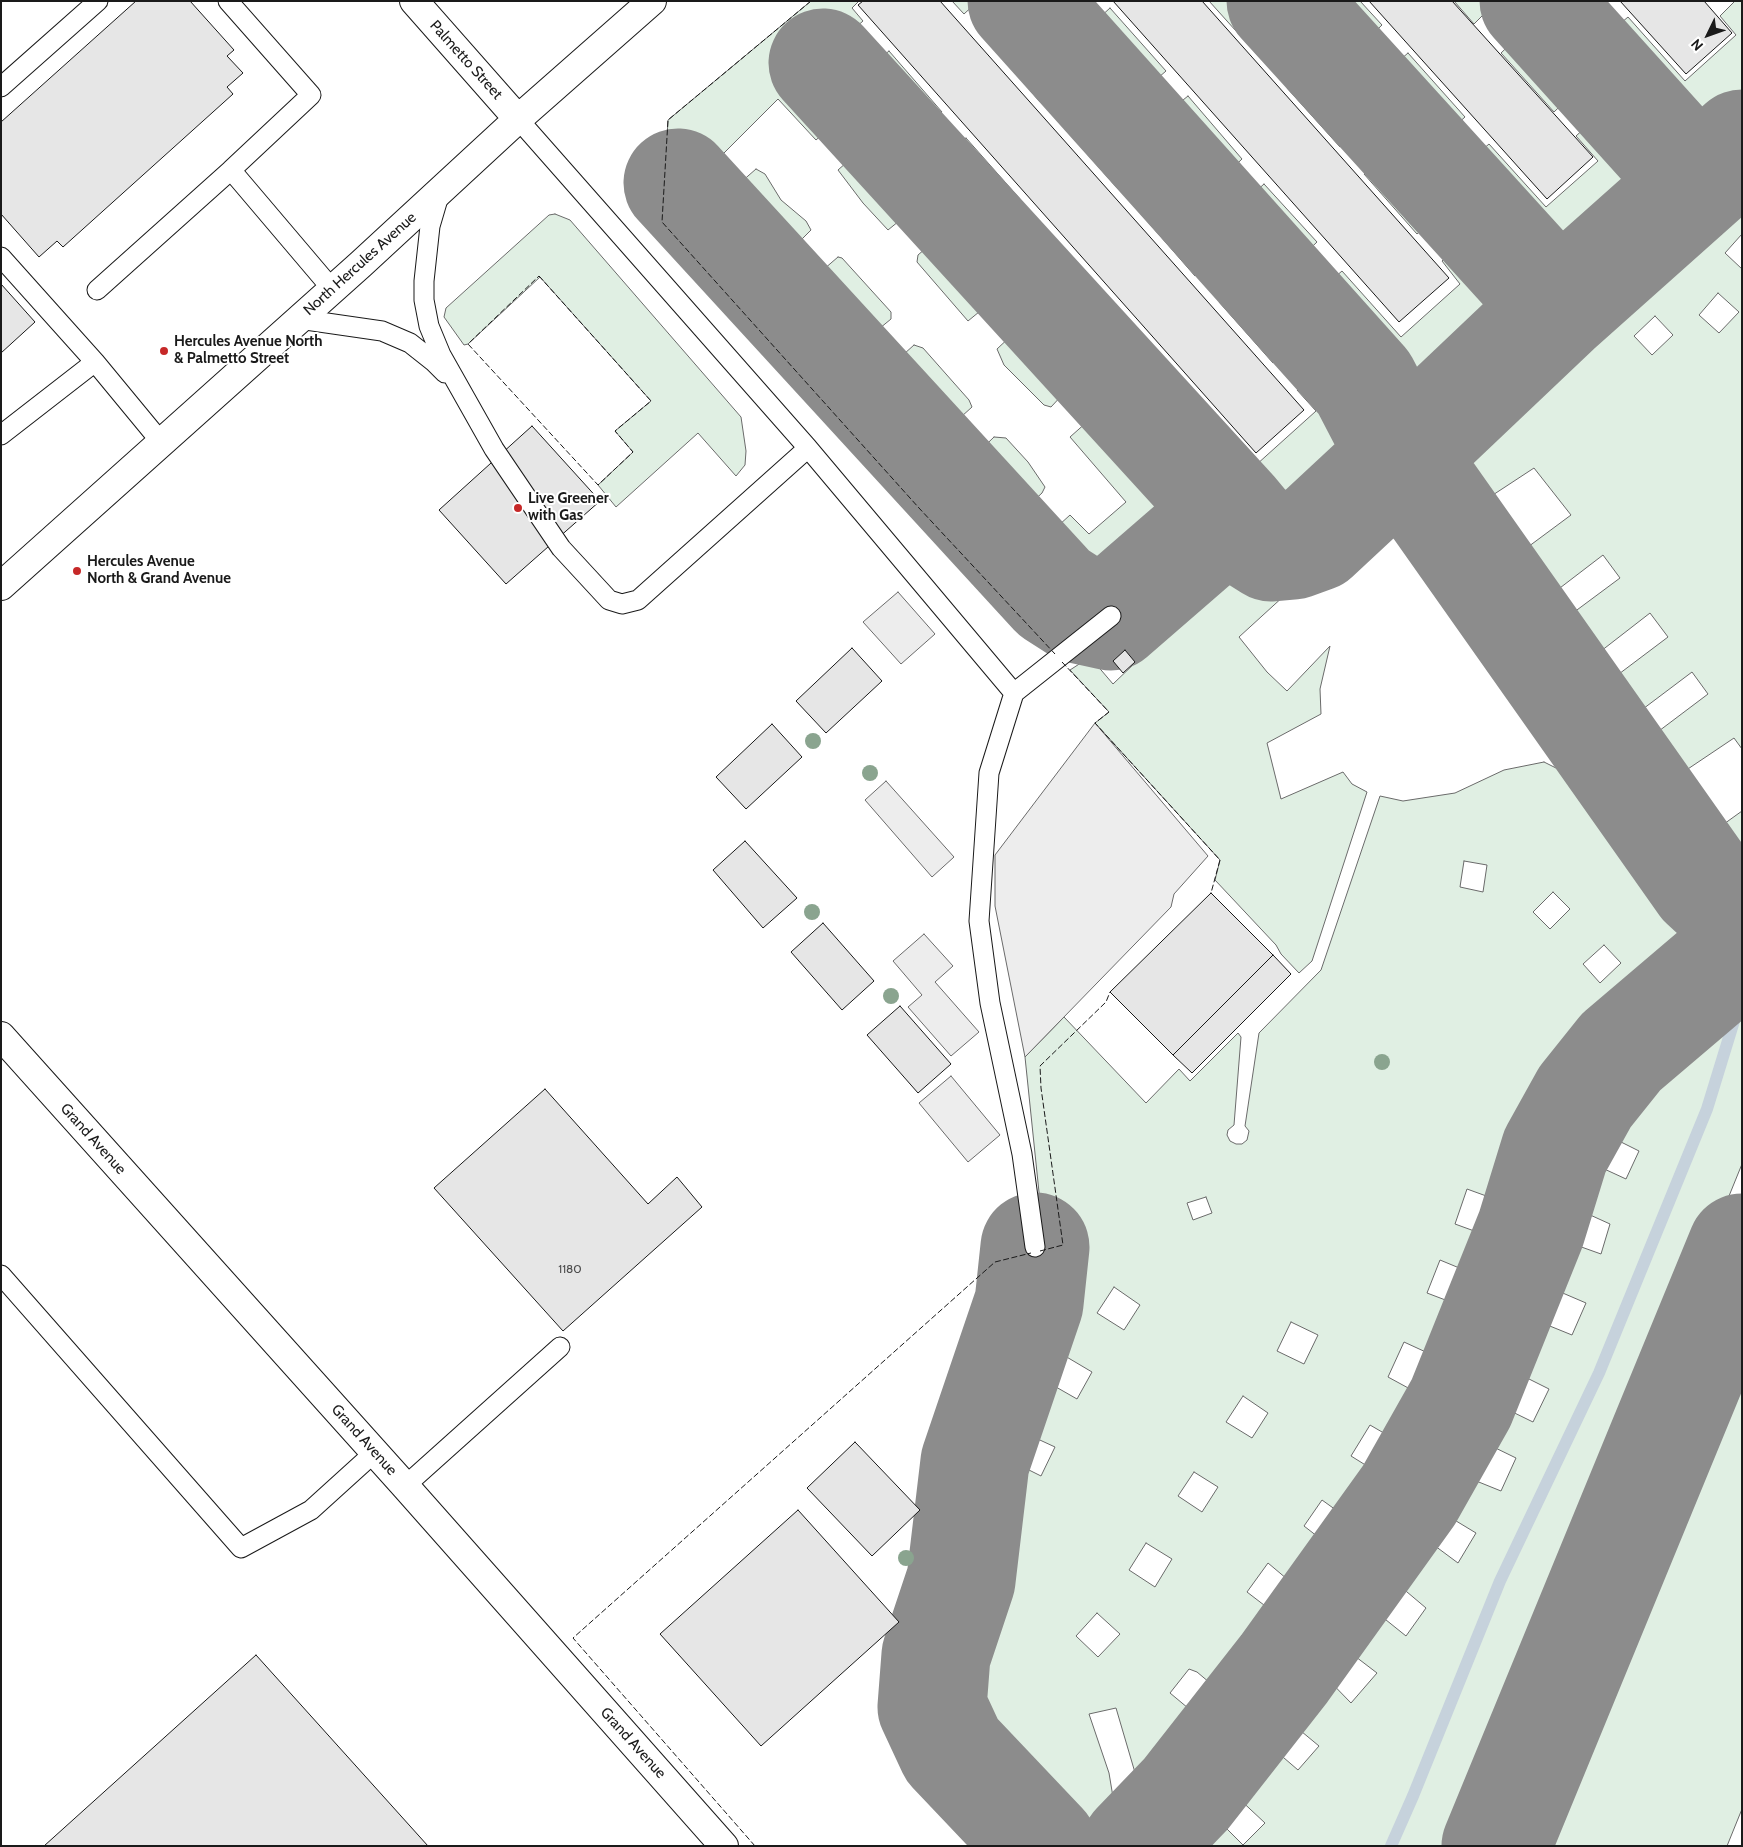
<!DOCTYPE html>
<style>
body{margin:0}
#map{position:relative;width:1743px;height:1847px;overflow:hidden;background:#fff;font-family:Cabin,sans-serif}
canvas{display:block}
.frame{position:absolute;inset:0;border:2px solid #1a1a1a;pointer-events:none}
.north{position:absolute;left:1683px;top:10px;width:50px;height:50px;-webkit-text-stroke:4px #fff;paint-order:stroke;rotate:228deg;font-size:14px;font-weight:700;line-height:20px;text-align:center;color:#1a1a1a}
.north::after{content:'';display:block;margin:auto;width:18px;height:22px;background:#1a1a1a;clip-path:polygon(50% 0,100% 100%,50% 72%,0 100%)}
</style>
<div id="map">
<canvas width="1743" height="1847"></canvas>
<div class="frame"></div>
<div class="north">N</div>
</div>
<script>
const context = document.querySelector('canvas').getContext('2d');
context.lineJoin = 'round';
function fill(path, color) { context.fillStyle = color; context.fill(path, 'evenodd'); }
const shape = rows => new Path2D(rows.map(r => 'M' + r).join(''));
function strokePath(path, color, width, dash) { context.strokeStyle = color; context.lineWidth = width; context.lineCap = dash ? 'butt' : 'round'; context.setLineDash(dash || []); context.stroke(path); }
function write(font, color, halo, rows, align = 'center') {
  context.font = font + ' Cabin,sans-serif'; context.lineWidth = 4; context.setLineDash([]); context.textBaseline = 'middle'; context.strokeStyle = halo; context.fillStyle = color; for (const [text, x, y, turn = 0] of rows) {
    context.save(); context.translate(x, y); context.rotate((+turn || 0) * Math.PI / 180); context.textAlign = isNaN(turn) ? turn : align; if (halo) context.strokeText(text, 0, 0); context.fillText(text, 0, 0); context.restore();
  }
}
const green = shape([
 [811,1,859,1,852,8,863,21,808,69,846,114,816,140,778,99,689,188,681,179,667,192,749,286,1070,633,1051,651,919,508,662,222,668,120,811,1],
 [952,1,978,1,964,14,952,1],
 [1209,1,1257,1,1283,30,1278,48,1263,61,1209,1],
 [1309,1,1360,1,1382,25,1359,47,1348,49,1310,6,1309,1],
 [1454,1,1497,1,1474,24,1454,1],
 [1557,1,1584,1,1577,8,1565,11,1557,1],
 [1735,1,1742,1,1742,124,1719,144,1682,142,1627,81,1645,64,1636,55,1619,70,1600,50,1602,39,1628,17,1685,81,1736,35,1720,16,1735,1],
 [1110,8,1166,71,1144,90,1124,89,1088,46,1088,28,1110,8],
 [1008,23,1025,26,1061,68,1059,85,1040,102,988,41,1008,23],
 [1524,31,1542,35,1578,77,1578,89,1554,112,1501,53,1524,31],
 [889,51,942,112,922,130,907,129,865,82,870,67,889,51],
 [1408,53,1465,117,1439,140,1428,142,1378,83,1385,73,1408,53],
 [1306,71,1323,73,1360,114,1359,130,1340,147,1287,88,1306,71],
 [1188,96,1242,159,1224,176,1205,178,1161,129,1167,113,1188,96],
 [1084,112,1103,114,1138,156,1138,172,1118,189,1065,129,1084,112],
 [1598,116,1614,116,1659,170,1655,201,1578,273,1546,272,1463,181,1463,166,1489,144,1546,207,1598,161,1576,136,1598,116],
 [966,138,1020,199,1003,215,986,217,944,169,947,155,966,138],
 [877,146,922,195,915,208,888,230,863,203,838,170,864,147,877,146],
 [1381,158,1398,158,1437,200,1436,217,1417,234,1364,174,1381,158],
 [756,169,765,174,781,200,806,221,811,230,785,256,775,260,766,255,750,240,725,210,724,197,756,169],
 [1742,174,1742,234,1725,253,1742,269,1742,749,1734,738,1667,783,1639,746,1708,694,1692,672,1623,724,1599,689,1668,637,1650,613,1583,665,1554,627,1620,578,1603,555,1539,604,1509,561,1571,515,1534,468,1473,508,1464,488,1466,462,1493,408,1533,362,1742,174],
 [1718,293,1739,312,1719,333,1699,315,1718,293],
 [1655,316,1673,335,1652,355,1634,336,1655,316],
 [1264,184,1317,242,1296,262,1281,264,1241,218,1244,202,1264,184],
 [1161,198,1178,198,1219,244,1217,257,1195,276,1141,214,1161,198],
 [555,214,570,220,741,417,746,451,745,465,736,476,698,433,616,507,598,485,633,452,615,431,651,401,540,277,468,344,464,345,444,317,446,308,549,215,555,214],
 [1043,225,1095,286,1077,302,1061,304,1021,259,1025,241,1043,225],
 [953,232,991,274,997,285,996,298,968,321,917,262,918,255,941,235,953,232],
 [1460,243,1477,244,1519,290,1517,327,1433,405,1399,404,1361,350,1322,306,1321,289,1342,271,1401,337,1460,284,1442,261,1460,243],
 [838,257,842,258,891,312,891,319,857,347,849,347,804,298,802,288,838,257],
 [1241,284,1257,285,1296,327,1296,344,1273,363,1219,302,1241,284],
 [1118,312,1173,373,1158,387,1139,389,1100,344,1103,327,1118,312],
 [1027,321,1036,322,1080,372,1078,378,1051,407,1044,405,1004,365,997,349,1027,321],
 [914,345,923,348,969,400,972,407,940,436,932,436,882,381,884,372,914,345],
 [1321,371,1333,372,1367,427,1368,458,1300,521,1262,522,1178,430,1183,413,1197,400,1256,465,1316,411,1297,390,1321,371],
 [1105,406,1116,409,1194,496,1200,510,1200,522,1125,588,1070,583,1036,546,1070,515,1089,534,1126,502,1070,437,1105,406],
 [994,437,1006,438,1028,462,1045,487,1042,493,1016,517,1006,518,966,475,964,466,994,437],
 [1267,577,1285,595,1239,637,1267,672,1287,691,1330,646,1320,689,1321,714,1267,743,1281,799,1343,772,1352,784,1367,792,1312,961,1299,973,1281,954,1276,945,1215,880,1220,860,1095,723,1109,712,1070,670,1090,657,1113,684,1137,661,1125,648,1111,660,1100,648,1175,584,1267,577],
 [1544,762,1584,782,1615,804,1708,939,1692,969,1630,1020,1586,1066,1555,1112,1535,1151,1519,1201,1511,1205,1467,1189,1455,1224,1499,1240,1505,1247,1497,1272,1492,1278,1481,1277,1440,1260,1427,1293,1477,1312,1479,1319,1471,1341,1460,1364,1454,1365,1404,1342,1388,1377,1434,1402,1437,1412,1430,1429,1417,1447,1413,1450,1370,1425,1351,1456,1396,1484,1382,1510,1370,1526,1361,1528,1322,1500,1304,1526,1340,1554,1345,1560,1319,1593,1314,1597,1306,1595,1268,1563,1247,1592,1290,1625,1289,1635,1235,1704,1197,1672,1189,1669,1170,1693,1212,1728,1212,1733,1179,1774,1146,1810,1116,1708,1089,1714,1109,1773,1119,1833,1116,1846,1068,1846,1006,1782,982,1749,963,1709,958,1670,971,1634,983,1567,993,1472,1006,1416,1038,1311,1045,1250,1025,1057,1064,1017,1146,1103,1179,1069,1190,1081,1238,1033,1241,1037,1234,1125,1228,1130,1227,1135,1230,1141,1236,1144,1242,1144,1247,1140,1249,1131,1245,1126,1259,1033,1321,970,1380,796,1403,801,1455,793,1504,770,1544,762],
 [1464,861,1487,865,1483,892,1460,887,1464,861],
 [1553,892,1570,909,1550,929,1533,912,1553,892],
 [1604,945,1621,963,1600,983,1583,964,1604,945],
 [1206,1197,1212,1213,1193,1220,1187,1203,1206,1197],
 [1114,1287,1140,1305,1124,1330,1097,1313,1114,1287],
 [1291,1322,1318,1335,1304,1364,1277,1351,1291,1322],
 [1065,1356,1092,1372,1077,1399,1049,1383,1065,1356],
 [1243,1396,1268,1413,1252,1438,1226,1422,1243,1396],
 [1029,1435,1055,1447,1041,1476,1015,1463,1029,1435],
 [1194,1472,1218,1487,1202,1512,1178,1496,1194,1472],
 [1146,1543,1172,1559,1155,1587,1129,1570,1146,1543],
 [1097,1613,1120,1634,1098,1657,1076,1636,1097,1613],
 [1742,811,1742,880,1703,839,1742,811],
 [1742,988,1742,1164,1465,1846,1161,1846,1199,1808,1206,1808,1243,1845,1265,1823,1220,1781,1255,1733,1298,1770,1319,1746,1284,1717,1279,1706,1311,1668,1317,1668,1351,1703,1377,1673,1339,1644,1335,1633,1358,1604,1365,1603,1406,1636,1426,1608,1394,1581,1386,1569,1409,1534,1427,1540,1458,1563,1476,1533,1433,1507,1431,1498,1447,1473,1454,1472,1501,1491,1516,1458,1473,1437,1474,1424,1483,1406,1490,1401,1533,1422,1549,1389,1507,1368,1503,1357,1513,1330,1520,1321,1535,1320,1572,1335,1586,1303,1558,1291,1545,1283,1538,1268,1551,1239,1559,1239,1601,1254,1610,1224,1566,1204,1560,1197,1569,1169,1575,1160,1600,1167,1626,1179,1639,1151,1603,1133,1596,1126,1595,1117,1614,1090,1646,1057,1682,1024,1723,993,1742,988],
 [1742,1319,1742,1809,1727,1846,1527,1846,1742,1319]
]);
fill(green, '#e0efe3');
strokePath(green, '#6a6a6a', 1);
const parking = shape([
 [898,592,935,634,901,664,863,622,898,592],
 [1095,723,1208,856,1174,894,1171,907,1025,1057,995,906,995,855,1095,723],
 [886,781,954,857,932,877,865,800,886,781],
 [924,934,953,966,935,982,979,1032,951,1056,908,1007,922,995,893,961,924,934],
 [951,1076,1000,1135,968,1162,919,1103,951,1076]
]);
fill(parking, '#ededed');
strokePath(parking, '#6a6a6a', 1);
strokePath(shape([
 [1391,1846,1413,1796,1500,1581,1599,1373,1707,1109,1734,1021]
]), '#c6d2dc', 12);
strokePath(shape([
 [1281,1,1559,307],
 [1534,1,1698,183],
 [823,63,1232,511],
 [1742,144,1559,307,1402,456,1704,884,1742,919],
 [678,183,1054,593,1079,609,1111,616,1232,511,1252,535,1271,547,1293,545,1315,537,1402,456,1364,383,1022,1],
 [1035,1247,1029,1303,975,1462,961,1580,936,1655,932,1707,952,1750,1043,1846],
 [1136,1846,1186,1794,1284,1669,1409,1495,1461,1403,1531,1229,1555,1151,1585,1097,1621,1052,1742,949],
 [1496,1846,1742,1248]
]), '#8c8c8c', 109);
const building = shape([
 [136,1,190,1,234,50,227,56,243,73,227,87,233,94,63,247,57,241,39,257,1,214,1,122,136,1],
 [863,1,940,1,1304,410,1256,453,858,5,863,1],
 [1113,1,1202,1,1449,278,1399,322,1113,1],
 [1369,1,1452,1,1593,157,1547,199,1369,1],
 [1620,1,1704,1,1732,33,1686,74,1620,1],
 [1,284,35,322,1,353,1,284],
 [532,426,600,501,506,584,439,510,532,426],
 [852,648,882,681,826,733,796,701,852,648],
 [1125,650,1135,662,1123,673,1113,661,1125,650],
 [772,724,802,757,746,809,716,777,772,724],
 [745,841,797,898,763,928,713,870,745,841],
 [1211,893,1273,955,1173,1055,1110,992,1211,893],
 [823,923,874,981,842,1010,791,952,823,923],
 [1273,955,1291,974,1192,1073,1173,1055,1273,955],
 [900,1006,951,1064,918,1093,867,1035,900,1006],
 [545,1089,648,1204,677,1177,702,1207,563,1331,434,1188,545,1089],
 [855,1442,920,1510,872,1556,807,1488,855,1442],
 [798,1510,899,1622,761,1746,660,1634,798,1510],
 [256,1655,428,1846,44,1846,256,1655]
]);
fill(building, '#e6e6e6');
strokePath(building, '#1a1a1a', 1);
const lane = shape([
 [228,1,311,95,231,170],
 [1,87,98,1],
 [518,119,808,448,1014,693,989,773,979,921,990,1003,1022,1154,1035,1247],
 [440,192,430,226,424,281,424,300,429,326,441,355,494,449,561,548,609,600,622,604,638,600,808,448],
 [1,257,95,362,161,442],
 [97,290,231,170,332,289],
 [299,319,382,331,410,343,434,362,445,373],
 [1,435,95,362],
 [1014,693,1111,616],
 [1,1275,241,1548,311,1510,375,1452],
 [405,1486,560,1347]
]);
const street = shape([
 [1,1036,405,1486,724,1846]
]);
const secondary = shape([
 [414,1,518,119],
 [1,586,361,264,518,119,652,1]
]);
strokePath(lane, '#1a1a1a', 21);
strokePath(street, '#1a1a1a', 30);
strokePath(secondary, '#1a1a1a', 30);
strokePath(lane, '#fff', 19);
strokePath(street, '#fff', 28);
strokePath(secondary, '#fff', 28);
strokePath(shape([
 [811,1,668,120,662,222,919,508,1055,654],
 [539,276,651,401,615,431,633,452,598,485,468,344,539,276],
 [1062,662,1109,712,1095,723,1220,860,1211,893],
 [1040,1251,1063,1245,1041,1088,1040,1066,1106,1002,1110,992],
 [755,1846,573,1638,995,1262,1031,1253]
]), '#1a1a1a', 1, [6, 2.5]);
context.fillStyle = '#8aa48f';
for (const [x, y] of [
 [813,741],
 [870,773],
 [812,912],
 [891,996],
 [1382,1062],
 [906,1558]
]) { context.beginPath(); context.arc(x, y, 8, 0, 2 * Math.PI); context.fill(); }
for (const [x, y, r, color] of [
 [164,351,5,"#c62828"],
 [518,508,5,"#c62828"],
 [77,571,5,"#c62828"]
]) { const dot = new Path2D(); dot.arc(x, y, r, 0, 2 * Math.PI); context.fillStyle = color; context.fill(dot); strokePath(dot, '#fff', 2); }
write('12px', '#4d4d4d', null, [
 ["1180",570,1269]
]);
write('15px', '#1a1a1a', '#fff', [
 ["Palmetto Street",466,60,48],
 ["North Hercules Avenue",360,264,-42],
 ["Grand Avenue",93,1139,48],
 ["Grand Avenue",364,1440,48],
 ["Grand Avenue",633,1743,48]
]);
write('bold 15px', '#1a1a1a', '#fff', [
 ["Hercules Avenue North",174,342],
 ["& Palmetto Street",174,359],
 ["Live Greener",528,499],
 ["with Gas",528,516],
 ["Hercules Avenue",87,562],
 ["North & Grand Avenue",87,579]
], 'left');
</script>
